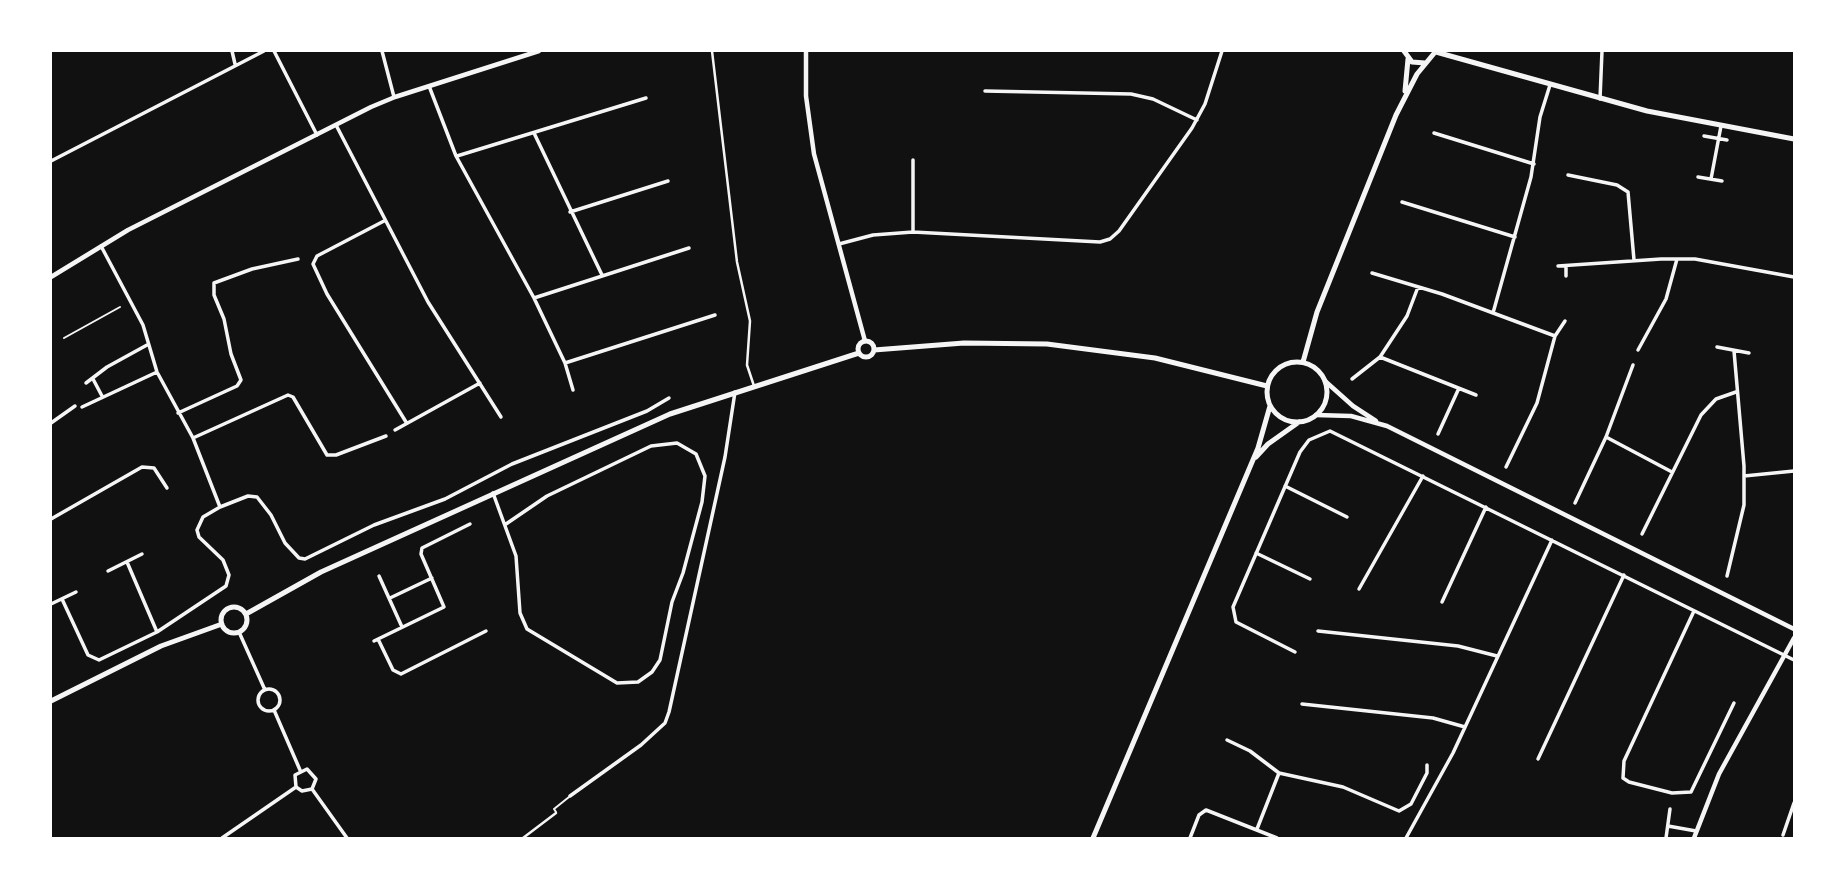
<!DOCTYPE html>
<style>
body{margin:0}
#map{position:relative;width:1845px;height:889px;overflow:hidden;background:#111;font-family:"Nunito Sans",sans-serif}
canvas{display:block}
.frame{position:absolute;inset:0;border:52px solid #fff;pointer-events:none}
</style>
<div id="map">
<canvas width="1845" height="889"></canvas>
<div class="frame"></div>
</div>
<script>
const context = document.querySelector('canvas').getContext('2d');
context.lineJoin = 'round';
const shape = rows => new Path2D(rows.map(r => 'M' + r).join(''));
function strokePath(path, color, width, dash) { context.strokeStyle = color; context.lineWidth = width; context.lineCap = dash ? 'butt' : 'round'; context.setLineDash(dash || []); context.stroke(path); }
strokePath(shape([
 [64,338,120,307],
 [556,812,554,809,569,797]
]), '#f5f5f5', 2);
strokePath(shape([
 [712,51,737,262,750,321,747,365,754,386],
 [523,838,556,813]
]), '#f5f5f5', 2.5);
strokePath(shape([
 [232,51,235,64],
 [274,51,317,135],
 [382,51,394,97],
 [429,86,456,156,534,298,565,363,573,390],
 [985,91,1131,94,1153,99,1197,120],
 [1600,99,1602,51],
 [336,125,428,302,501,417],
 [534,133,602,275],
 [1434,133,1534,164],
 [1704,136,1727,140],
 [457,156,646,98],
 [51,161,264,51],
 [1568,175,1617,185,1628,192,1634,260],
 [1698,177,1722,181],
 [1711,179,1721,126],
 [1402,202,1515,237],
 [570,212,668,181],
 [384,221,317,256,313,264,327,294,406,422],
 [913,232,913,160],
 [839,244,873,235,913,232,1100,242,1110,239,1119,231,1192,128,1205,104,1222,51],
 [101,246,143,325,157,372,193,438,220,507],
 [1558,266,1661,259,1695,259,1794,277],
 [1566,266,1566,276],
 [1372,273,1442,294,1555,336],
 [534,298,689,248],
 [1493,313,1531,177,1540,117,1550,85],
 [1717,347,1749,353],
 [1638,350,1666,299,1677,259],
 [1380,357,1476,395],
 [565,363,715,315],
 [93,379,102,396],
 [1352,379,1380,357,1407,316,1418,287],
 [86,383,107,367,147,345],
 [82,407,157,372],
 [178,413,237,386,241,380,231,354,224,319,214,295,214,283,252,269,298,259],
 [51,423,75,406],
 [395,430,480,383],
 [1438,434,1459,388],
 [1606,437,1672,472],
 [193,438,288,395,293,397,327,455,336,455,386,436],
 [1506,467,1537,403,1555,336,1565,321],
 [1744,476,1794,471],
 [1285,486,1347,517],
 [493,493,516,556,520,613,527,629,617,683,638,682,652,672,660,660,672,602,683,573,702,502,705,476,696,454,677,443,651,446,547,496,506,524],
 [1575,503,1606,437,1633,365],
 [51,519,142,467,154,468,167,488],
 [1642,534,1701,415,1716,399,1736,392],
 [1256,553,1310,579],
 [127,562,157,632],
 [108,571,142,554],
 [379,576,402,627],
 [1727,576,1744,505,1744,466,1734,351],
 [1359,589,1423,476],
 [390,598,432,578],
 [62,599,88,655,99,660,157,632,226,586,229,575,223,560,199,537,197,530,203,517,220,507,248,496,257,497,271,515,285,543,299,558,305,559,374,525,445,499,512,464,647,411,669,398],
 [1442,602,1486,507],
 [51,604,76,592],
 [1694,611,1624,761,1623,778,1629,782,1672,793,1691,792,1734,703],
 [1318,631,1458,646,1497,656],
 [239,632,265,690],
 [378,639,393,670,401,674,486,631],
 [374,641,444,607,421,554,422,548,470,524],
 [1295,652,1236,622,1233,607,1300,452,1309,440,1330,431,1794,660],
 '258 700a11 11 0 1 1 22 0a11 11 0 1 1-22 0Z',
 [1302,704,1433,718,1465,727],
 [274,710,300,770],
 [1227,740,1250,751,1279,773,1343,787,1399,811,1411,804,1427,773,1427,765],
 [1538,759,1624,575],
 [296,787,295,775,307,769,316,779,312,789],
 [296,787,302,791,312,789],
 [312,789,347,838],
 [570,796,641,745,665,723,669,712,725,457,735,392],
 [1668,826,1696,831],
 [1257,829,1279,773],
 [1783,835,1794,803],
 [222,838,296,787],
 [1190,838,1199,815,1206,810,1277,838],
 [1406,838,1453,753,1552,540],
 [1666,838,1670,809]
]), '#f5f5f5', 3.5);
strokePath(shape([
 [806,51,806,96,814,154,865,341],
 [51,277,128,230,371,107,395,97,539,51],
 [1325,381,1353,406,1376,421],
 [1316,415,1351,416,1387,426,1794,629],
 [1694,838,1719,774,1794,638]
]), '#f5f5f5', 4.5);
strokePath(shape([
 [1404,51,1412,62,1425,63],
 [1436,52,1647,111,1794,139],
 [1405,91,1408,59],
 '858 349a8 8 0 1 1 16 0a8 8 0 1 1-16 0Z',
 [874,350,964,343,1047,344,1155,358,1267,386],
 '1267 392a30 30 0 1 1 60 0a30 30 0 1 1-60 0Z',
 [1303,362,1317,312,1396,115,1417,74,1436,51],
 [1256,457,1268,444,1299,422],
 '221 620a13 13 0 1 1 26 0a13 13 0 1 1-26 0Z',
 [246,614,321,572,670,414,859,353],
 [51,701,161,646,222,624],
 [1093,838,1258,448,1270,406]
]), '#f5f5f5', 5);
</script>
